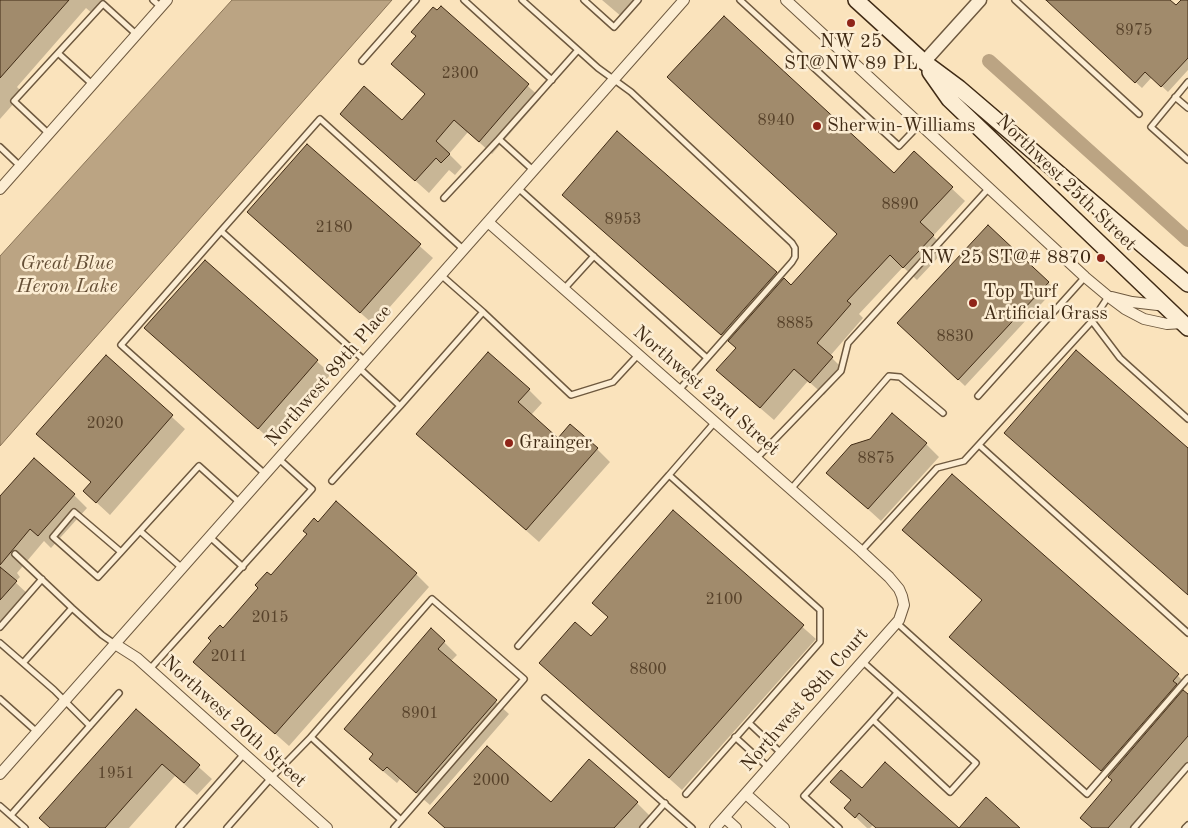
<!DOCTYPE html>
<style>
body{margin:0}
canvas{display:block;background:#fae3bc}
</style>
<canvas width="1188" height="828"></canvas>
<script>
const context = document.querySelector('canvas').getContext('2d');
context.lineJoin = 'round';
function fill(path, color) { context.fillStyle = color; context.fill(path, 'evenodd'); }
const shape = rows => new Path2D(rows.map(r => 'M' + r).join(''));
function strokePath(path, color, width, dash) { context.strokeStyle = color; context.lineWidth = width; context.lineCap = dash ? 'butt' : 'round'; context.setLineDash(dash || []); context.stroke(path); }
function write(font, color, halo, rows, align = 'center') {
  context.font = font + ' "Old Standard TT",serif'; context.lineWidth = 5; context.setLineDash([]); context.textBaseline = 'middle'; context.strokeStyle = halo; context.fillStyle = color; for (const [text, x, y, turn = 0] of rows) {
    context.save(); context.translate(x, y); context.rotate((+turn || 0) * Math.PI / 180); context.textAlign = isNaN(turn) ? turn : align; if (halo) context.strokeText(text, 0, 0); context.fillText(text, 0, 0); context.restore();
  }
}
const water = shape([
 [232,0,392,0,0,446,0,256,232,0]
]);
fill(water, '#bba483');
strokePath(water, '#8a7457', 1);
fill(shape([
 [0,0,105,0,93,14,86,8,17,87,23,93,0,119],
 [602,0,637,0,622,17],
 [1058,0,1168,0,1176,7,1183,0,1188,0,1188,70,1168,92,1152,77,1142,88,1059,11],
 [441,8,541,98,492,154,468,132,449,154,462,167,455,175,449,170,429,193,341,114,402,121,426,95,406,77,437,12],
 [617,133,791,287,914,153,965,201,933,236,946,249,917,280,903,267,859,314,863,318,830,356,845,371,824,395,808,381,774,420,731,383,737,349,576,207],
 [307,146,433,258,374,325,248,212],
 [988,227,1055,289,965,386,905,329],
 [205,262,331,374,272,441,159,341],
 [106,357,185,429,110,515,84,491,92,483,51,447],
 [529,390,542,403,531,415,558,439,597,449,610,462,539,542,431,446],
 [926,444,939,457,881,521,828,473],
 [952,475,1188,685,1182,691,1188,696,1188,764,1132,828,1092,828,1081,817,1113,781,961,647,983,600],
 [74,495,87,508,51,548,44,541,17,573,20,577,15,582,29,595,0,628,0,499],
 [673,512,816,639,682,790,540,663,591,638,609,618,593,603],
 [318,523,416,574,429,587,289,746,208,674,223,629],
 [444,642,457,655,451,661,509,714,430,805,400,779,397,783,384,772,371,759,374,755,345,729],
 [136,711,212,779,197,795,175,776,129,828,51,828],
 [832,782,862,790,957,828,876,828,873,825,870,828,867,828,846,808,852,801],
 [637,803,650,816,639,828,445,828,551,804]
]), '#0003');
strokePath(shape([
 [989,61,1188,240]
]), '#bba483', 14);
const building = shape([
 [0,0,69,0,0,78,0,0],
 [1046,0,1170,0,1176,5,1181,0,1188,0,1188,58,1161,87,1145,72,1135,83,1046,0],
 [441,6,529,84,479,142,454,120,436,141,450,154,441,163,436,158,415,181,340,114,364,86,402,120,425,94,391,64,416,36,411,32,433,7,437,10,441,6],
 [724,16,894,173,914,151,953,187,920,222,934,235,903,268,890,255,847,301,851,304,817,343,833,357,810,383,794,369,760,408,716,370,736,348,728,341,784,278,791,285,837,234,667,77,724,16],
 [617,131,777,272,721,335,562,195,617,131],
 [307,144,421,244,360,313,247,212,307,144],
 [988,225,1049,282,958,380,897,323,988,225],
 [205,260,318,360,258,429,144,328,205,260],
 [1076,350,1188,448,1188,595,1004,433,1076,350],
 [488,352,530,389,518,402,558,438,570,424,598,448,526,530,416,434,488,352],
 [106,355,173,415,96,503,83,491,91,482,36,434,106,355],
 [892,413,927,443,868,509,826,473,851,445,870,439,892,413],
 [34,458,75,494,38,536,30,529,0,565,0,496,34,458],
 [952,474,1179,674,1173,681,1177,684,1101,771,949,637,982,600,902,530,952,474],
 [336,501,417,573,275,734,193,662,211,641,208,638,220,625,223,628,258,588,255,585,267,572,271,575,307,534,303,531,314,518,318,522,336,501],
 [673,510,804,625,669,778,539,663,575,622,591,636,608,617,592,603,673,510],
 [0,567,17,581,0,600,0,567],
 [431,628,445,641,438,649,497,700,416,793,387,767,383,771,369,759,373,754,344,729,431,628],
 [1183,690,1188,694,1188,736,1108,828,1092,828,1080,818,1112,780,1108,777,1183,690],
 [136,709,200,765,184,783,162,764,105,828,50,828,39,818,136,709],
 [487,746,551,802,589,759,638,802,614,828,445,828,428,813,487,746],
 [885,762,959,828,986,797,1020,828,876,828,859,813,855,818,844,808,851,800,830,782,841,770,862,788,885,762]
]);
fill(building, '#a18b6c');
strokePath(building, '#402b15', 1);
const service = shape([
 [153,0,161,7],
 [464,0,552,80],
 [584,0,614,27,638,0],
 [740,0,899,146,920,124],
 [1015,0,1139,114],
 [578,50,598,68,631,92,792,243,795,248,795,257,792,262,679,390],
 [58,53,92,84],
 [362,61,416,0],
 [1188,82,1151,127,1188,160],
 [1175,97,1188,108],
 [49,134,14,101,103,4,136,34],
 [499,139,578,50,522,0],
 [0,147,20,166],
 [518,188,707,358],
 [444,198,499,139,533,170],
 [221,231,365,361],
 [441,275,483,312],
 [564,289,594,256],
 [1092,321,1120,358,1188,419],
 [978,396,1085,277],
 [400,406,483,312,571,395,613,382,638,355],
 [979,445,1188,633],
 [756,459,841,371,848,343,989,188],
 [265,474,121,345,221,231,320,119,463,249],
 [669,475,715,422],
 [332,481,400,406,359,368],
 [791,489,889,376,900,377,943,413],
 [140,531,199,466,240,503],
 [210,537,243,567],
 [861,551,937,468,964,461,1092,321,1108,297],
 [121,552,74,512,53,537,98,577,121,552,140,531,182,568],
 [15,554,72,608,102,635,115,644],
 [897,623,1087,794,1188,678],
 [0,627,42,579],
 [0,643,54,690,90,726],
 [518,646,669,475,820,610,820,642,686,794],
 [23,663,72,608],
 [149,670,312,489,279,459],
 [545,698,692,828],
 [0,699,37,732],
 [873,720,897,693],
 [749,723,781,753],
 [735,737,768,767],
 [0,806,25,828],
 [11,815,119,693],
 [179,828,244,754],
 [227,828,271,778,311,737],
 [394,828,401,820,524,679,432,599,311,737,401,820],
 [643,828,665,803],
 [839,828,804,796,873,720,950,792,976,763,862,661],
 [1134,828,1188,766],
 [1185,828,1188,825]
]);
const minor = shape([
 [786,0,1085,277,1109,297,1125,309,1144,319,1167,324,1183,323],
 [0,189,167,0],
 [488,222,861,551,889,577,899,589,902,596,904,605,899,620,715,828],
 [1112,297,1132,302,1166,306],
 [115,644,137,658,327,828],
 [0,774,684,0],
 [746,794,784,828],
 [725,818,736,828]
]);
const tertiary = shape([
 [924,62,980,0]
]);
const secondary = shape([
 [856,0,924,62,959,88,1188,284],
 [930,72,949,99,1188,328]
]);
strokePath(service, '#6e593f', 8);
strokePath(minor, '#6e593f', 12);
strokePath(tertiary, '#6e593f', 15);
strokePath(secondary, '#402b15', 18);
strokePath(service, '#fcedd3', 5);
strokePath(minor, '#fcedd3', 10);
strokePath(tertiary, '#fcedd3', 12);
strokePath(secondary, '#fcedd3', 15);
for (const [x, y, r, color] of [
 [851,23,5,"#8f2418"],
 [817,126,5,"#8f2418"],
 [1101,258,5,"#8f2418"],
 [973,303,5,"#8f2418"],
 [509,443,5,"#8f2418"]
]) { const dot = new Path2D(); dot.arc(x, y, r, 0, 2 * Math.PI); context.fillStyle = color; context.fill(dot); strokePath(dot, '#fcedd3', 2); }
write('16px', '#58432b', null, [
 ["8975",1134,31],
 ["2300",460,74],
 ["8940",776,121],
 ["8890",900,205],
 ["8953",623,220],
 ["2180",334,228],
 ["8885",795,324],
 ["8830",955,337],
 ["2020",105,424],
 ["8875",876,459],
 ["2100",724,600],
 ["2015",270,618],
 ["2011",229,657],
 ["8800",648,670],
 ["8901",420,714],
 ["1951",116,774],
 ["2000",491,781]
]);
write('19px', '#402b15', '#fcedd3', [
 ["NW 25",851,42,"center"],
 ["ST@NW 89 PL",851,64,"center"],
 ["Sherwin-Williams",827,126],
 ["NW 25 ST@# 8870",1091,258,"right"],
 ["Top Turf",983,292],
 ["Artificial Grass",983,314],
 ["Grainger",519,443]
], 'left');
write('19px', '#402b15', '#fcedd3', [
 ["Northwest 25th Street",1066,183,44],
 ["Northwest 89th Place",329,376,-49],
 ["Northwest 23rd Street",706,391,41],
 ["Northwest 88th Court",805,700,-49],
 ["Northwest 20th Street",234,722,42]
]);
write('italic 20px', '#654f36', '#fcedd3', [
 ["Great Blue",67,264],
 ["Heron Lake",67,287]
]);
</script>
